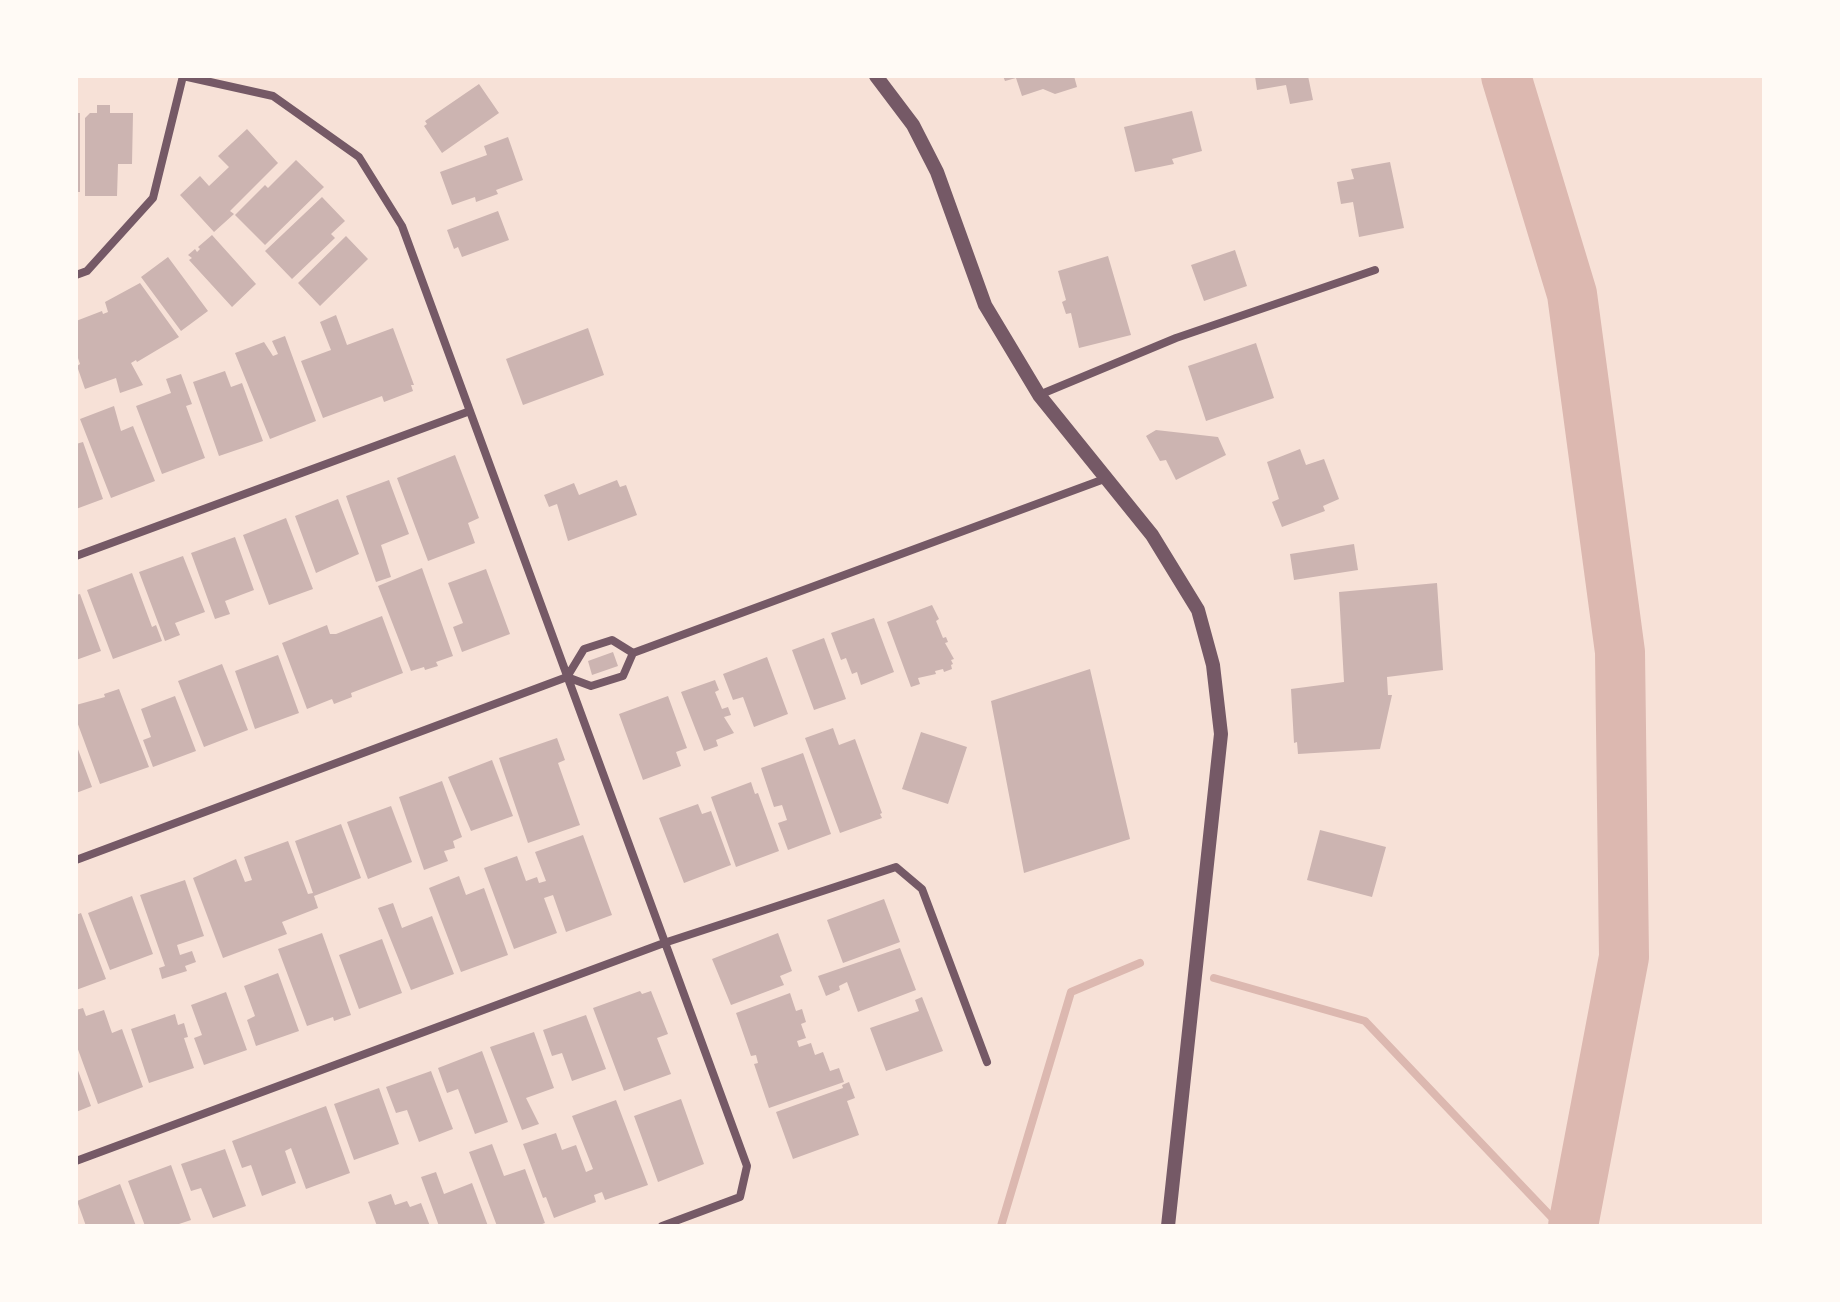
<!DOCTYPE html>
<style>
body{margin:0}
#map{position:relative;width:1840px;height:1302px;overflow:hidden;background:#f7e1d7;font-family:Helvetica,sans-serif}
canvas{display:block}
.frame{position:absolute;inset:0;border:78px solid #fffaf5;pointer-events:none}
</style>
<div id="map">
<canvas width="1840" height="1302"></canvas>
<div class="frame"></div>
</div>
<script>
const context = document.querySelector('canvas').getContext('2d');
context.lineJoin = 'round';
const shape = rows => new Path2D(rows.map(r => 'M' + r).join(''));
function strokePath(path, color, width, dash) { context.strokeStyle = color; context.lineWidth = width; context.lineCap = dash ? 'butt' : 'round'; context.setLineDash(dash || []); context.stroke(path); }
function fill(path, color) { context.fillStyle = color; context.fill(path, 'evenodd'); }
strokePath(shape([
 [1214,978,1365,1021,1560,1226],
 [1001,1226,1071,992,1140,963]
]), '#dcb8b0', 8);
strokePath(shape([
 [1506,76,1572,294,1620,652,1624,957,1573,1226]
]), '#dcb8b0', 50);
fill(shape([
 [1003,76,1074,76,1077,87,1055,94,1043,89,1022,96,1016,78,1005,81],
 [1255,76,1308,76,1313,100,1290,104,1286,85,1257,90],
 [479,84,499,113,442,153,424,126,427,124,425,121],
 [97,105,110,105,110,113,133,113,132,164,118,164,117,196,85,196,85,118,90,113,97,113],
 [1192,111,1202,151,1172,159,1174,164,1135,172,1124,127],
 [76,113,80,113,80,192,76,192],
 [247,129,278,163,230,211,234,214,214,232,180,195,200,176,209,186,229,167,218,156],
 [508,137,523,180,496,190,498,194,476,202,475,197,452,205,440,172,487,155,484,146],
 [296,160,324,187,265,245,235,215,265,185,268,188],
 [1390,162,1404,228,1359,237,1353,202,1341,204,1337,182,1354,179,1351,169],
 [322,197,345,221,331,234,335,238,292,279,265,251],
 [498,211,509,240,462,257,458,247,454,249,447,230],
 [212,235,256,284,232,307,189,260,192,258,188,255,195,249,197,252,200,249,198,247],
 [346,236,368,259,320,306,298,283],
 [1235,250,1247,286,1204,301,1191,265],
 [1108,256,1131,335,1079,348,1071,313,1066,314,1062,302,1066,300,1058,271],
 [168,257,208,311,181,331,141,277],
 [140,283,179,337,137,362,136,360,131,363,143,385,120,393,116,378,85,389,77,366,80,364,76,352,76,321,102,311,103,314,108,312,105,302],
 [336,315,347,345,393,328,414,385,411,385,413,391,384,402,382,396,323,418,301,361,331,350,320,322],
 [588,328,604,375,523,405,506,359],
 [285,336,316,421,270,439,235,353,264,342,273,356,278,354,272,341],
 [1256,343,1274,398,1206,421,1188,366],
 [225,371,231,387,242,383,263,441,219,456,193,382],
 [181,374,192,404,186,406,205,458,162,474,136,406,171,393,166,379],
 [114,406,121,431,133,426,155,481,111,498,80,419],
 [1156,430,1218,437,1226,455,1176,480,1166,460,1160,461,1146,436],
 [83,442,103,499,76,509,76,444],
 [1300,449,1306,465,1324,459,1339,499,1323,506,1325,511,1282,527,1272,502,1279,499,1267,462],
 [455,455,479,518,468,523,475,543,428,561,397,478],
 [389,480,409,534,381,545,391,577,376,582,346,496],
 [617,480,620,487,626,485,637,515,568,541,557,504,549,507,544,495,574,483,579,495],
 [338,499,359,554,316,573,295,516],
 [286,518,313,589,269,605,243,535],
 [235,537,254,590,225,601,230,614,215,619,191,553],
 [1354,544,1358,570,1294,580,1290,554],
 [183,556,205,612,175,623,180,635,165,641,139,572],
 [422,568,453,656,436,662,438,666,425,670,424,667,411,671,378,586],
 [486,569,510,634,462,652,453,627,463,623,448,583],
 [132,573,152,627,156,625,162,641,113,659,87,590],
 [1437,583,1443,670,1387,677,1388,695,1392,695,1380,749,1298,754,1297,742,1294,743,1291,689,1344,682,1339,592],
 [80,594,101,651,76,660,76,595],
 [932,605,939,619,936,621,943,638,946,637,948,642,945,643,954,659,951,660,953,664,951,665,952,669,944,672,943,669,935,671,936,674,918,678,920,684,911,687,887,622],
 [382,616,403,673,351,693,352,697,334,704,332,699,307,709,282,643,327,625,330,634,336,634],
 [874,618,894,672,861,685,857,672,852,674,846,658,841,660,831,633],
 [824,638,846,699,814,710,792,650],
 [613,652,618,666,592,675,588,661],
 [278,655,299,713,255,729,235,671],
 [767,657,788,714,754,727,743,697,733,700,723,674],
 [222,664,248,730,204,747,178,681],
 [1090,669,1130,839,1024,873,991,701],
 [715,680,719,690,715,692,722,709,728,707,731,715,724,717,734,733,716,740,718,746,704,751,681,692],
 [119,689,149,767,100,784,76,719,76,705,105,697,104,694],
 [175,696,196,751,153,767,143,740,151,737,141,709],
 [668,696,687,748,676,752,681,766,643,780,619,714],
 [833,728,839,745,855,739,882,813,880,814,882,818,840,833,805,738],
 [921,732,967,747,948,804,902,789],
 [557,738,565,760,558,763,580,825,528,843,499,758],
 [76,744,92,787,76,793],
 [803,753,831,834,788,850,778,823,787,820,782,805,774,807,761,768],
 [492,760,513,816,471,831,448,777],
 [442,781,462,837,453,841,455,848,444,851,448,861,424,870,399,797],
 [751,782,755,794,758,793,779,851,736,867,711,797],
 [698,804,702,814,711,811,731,865,684,883,659,818],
 [391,806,412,862,368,879,347,822],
 [341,824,361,878,314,896,318,908,282,922,287,934,223,958,193,878,236,859,245,882,252,880,244,857,288,841,308,894,313,893,295,841],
 [1320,830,1386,847,1372,897,1307,880],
 [583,835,612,915,566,932,553,895,544,898,557,933,514,949,484,868,517,856,526,881,537,877,539,883,546,881,535,852],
 [459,876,466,895,484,888,508,955,461,972,429,888],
 [185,880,204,936,177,945,180,955,192,951,196,962,185,966,187,971,162,979,159,968,165,966,140,895],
 [132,896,153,954,110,970,88,913],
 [884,899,900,942,843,963,827,920],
 [393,903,402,928,432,916,454,974,411,990,378,908],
 [81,913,106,979,76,990,76,915],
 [322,933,351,1015,334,1021,333,1017,307,1026,278,949],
 [778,933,792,971,780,976,784,985,731,1005,712,959],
 [382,939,402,993,359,1009,339,955],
 [900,948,916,990,858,1012,847,982,839,986,840,990,826,996,818,976],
 [278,973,299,1031,256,1046,247,1020,255,1016,244,986],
 [640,991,642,994,651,991,668,1034,657,1038,671,1074,624,1091,593,1008],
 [226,992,247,1050,204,1065,194,1038,202,1035,191,1005],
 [790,993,796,1011,802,1009,806,1022,801,1024,806,1038,797,1041,799,1047,811,1043,815,1055,823,1052,830,1071,839,1068,844,1082,769,1108,754,1064,758,1063,756,1055,751,1056,736,1013],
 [922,997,943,1051,886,1071,870,1028,919,1011,915,1000],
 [83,1008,86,1016,104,1010,112,1033,122,1029,143,1087,98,1104,76,1044,76,1010],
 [175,1014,178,1025,184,1023,188,1037,184,1038,194,1068,149,1083,131,1029],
 [586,1015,606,1069,572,1081,562,1053,552,1056,543,1030],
 [534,1032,554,1088,526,1098,539,1124,522,1130,490,1047],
 [482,1051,508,1122,475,1134,458,1089,447,1093,438,1068],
 [76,1065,91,1106,76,1112],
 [431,1071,453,1129,419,1142,407,1110,396,1113,386,1087],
 [849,1082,855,1098,847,1101,859,1135,793,1159,776,1112,843,1088,842,1085],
 [379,1088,399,1144,354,1160,334,1104],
 [681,1099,704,1164,658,1182,634,1116],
 [616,1100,648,1185,605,1200,602,1192,594,1195,596,1202,554,1218,546,1197,543,1198,523,1144,556,1133,562,1150,576,1145,586,1172,593,1169,572,1116],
 [326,1106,350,1173,306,1189,291,1148,285,1151,296,1183,262,1196,251,1165,242,1168,232,1141],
 [492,1144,504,1176,525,1169,545,1223,537,1226,497,1226,469,1152],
 [225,1149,246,1206,213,1218,201,1188,191,1191,181,1164],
 [171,1165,191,1220,173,1226,145,1226,128,1181],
 [436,1172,444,1194,472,1183,488,1226,439,1226,421,1177],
 [120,1184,136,1226,86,1226,77,1201],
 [391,1194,395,1205,407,1201,410,1207,421,1203,430,1226,377,1226,368,1202]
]), '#ccb4b1');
strokePath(shape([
 [183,76,273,96,359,157,402,226,747,1166,740,1197,662,1226],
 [76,275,87,271,153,198,183,76],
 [1039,395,1176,338,1375,270],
 [76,556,470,411],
 [567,677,591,686,623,676,633,653,1107,478],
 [76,860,567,677,584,649,612,640,633,653],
 [76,1161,664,943,896,867,922,889,987,1062]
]), '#755966', 8);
strokePath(shape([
 [876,76,913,125,937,172,985,305,1039,395,1152,535,1198,610,1213,665,1221,734,1168,1226]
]), '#755966', 14);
</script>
